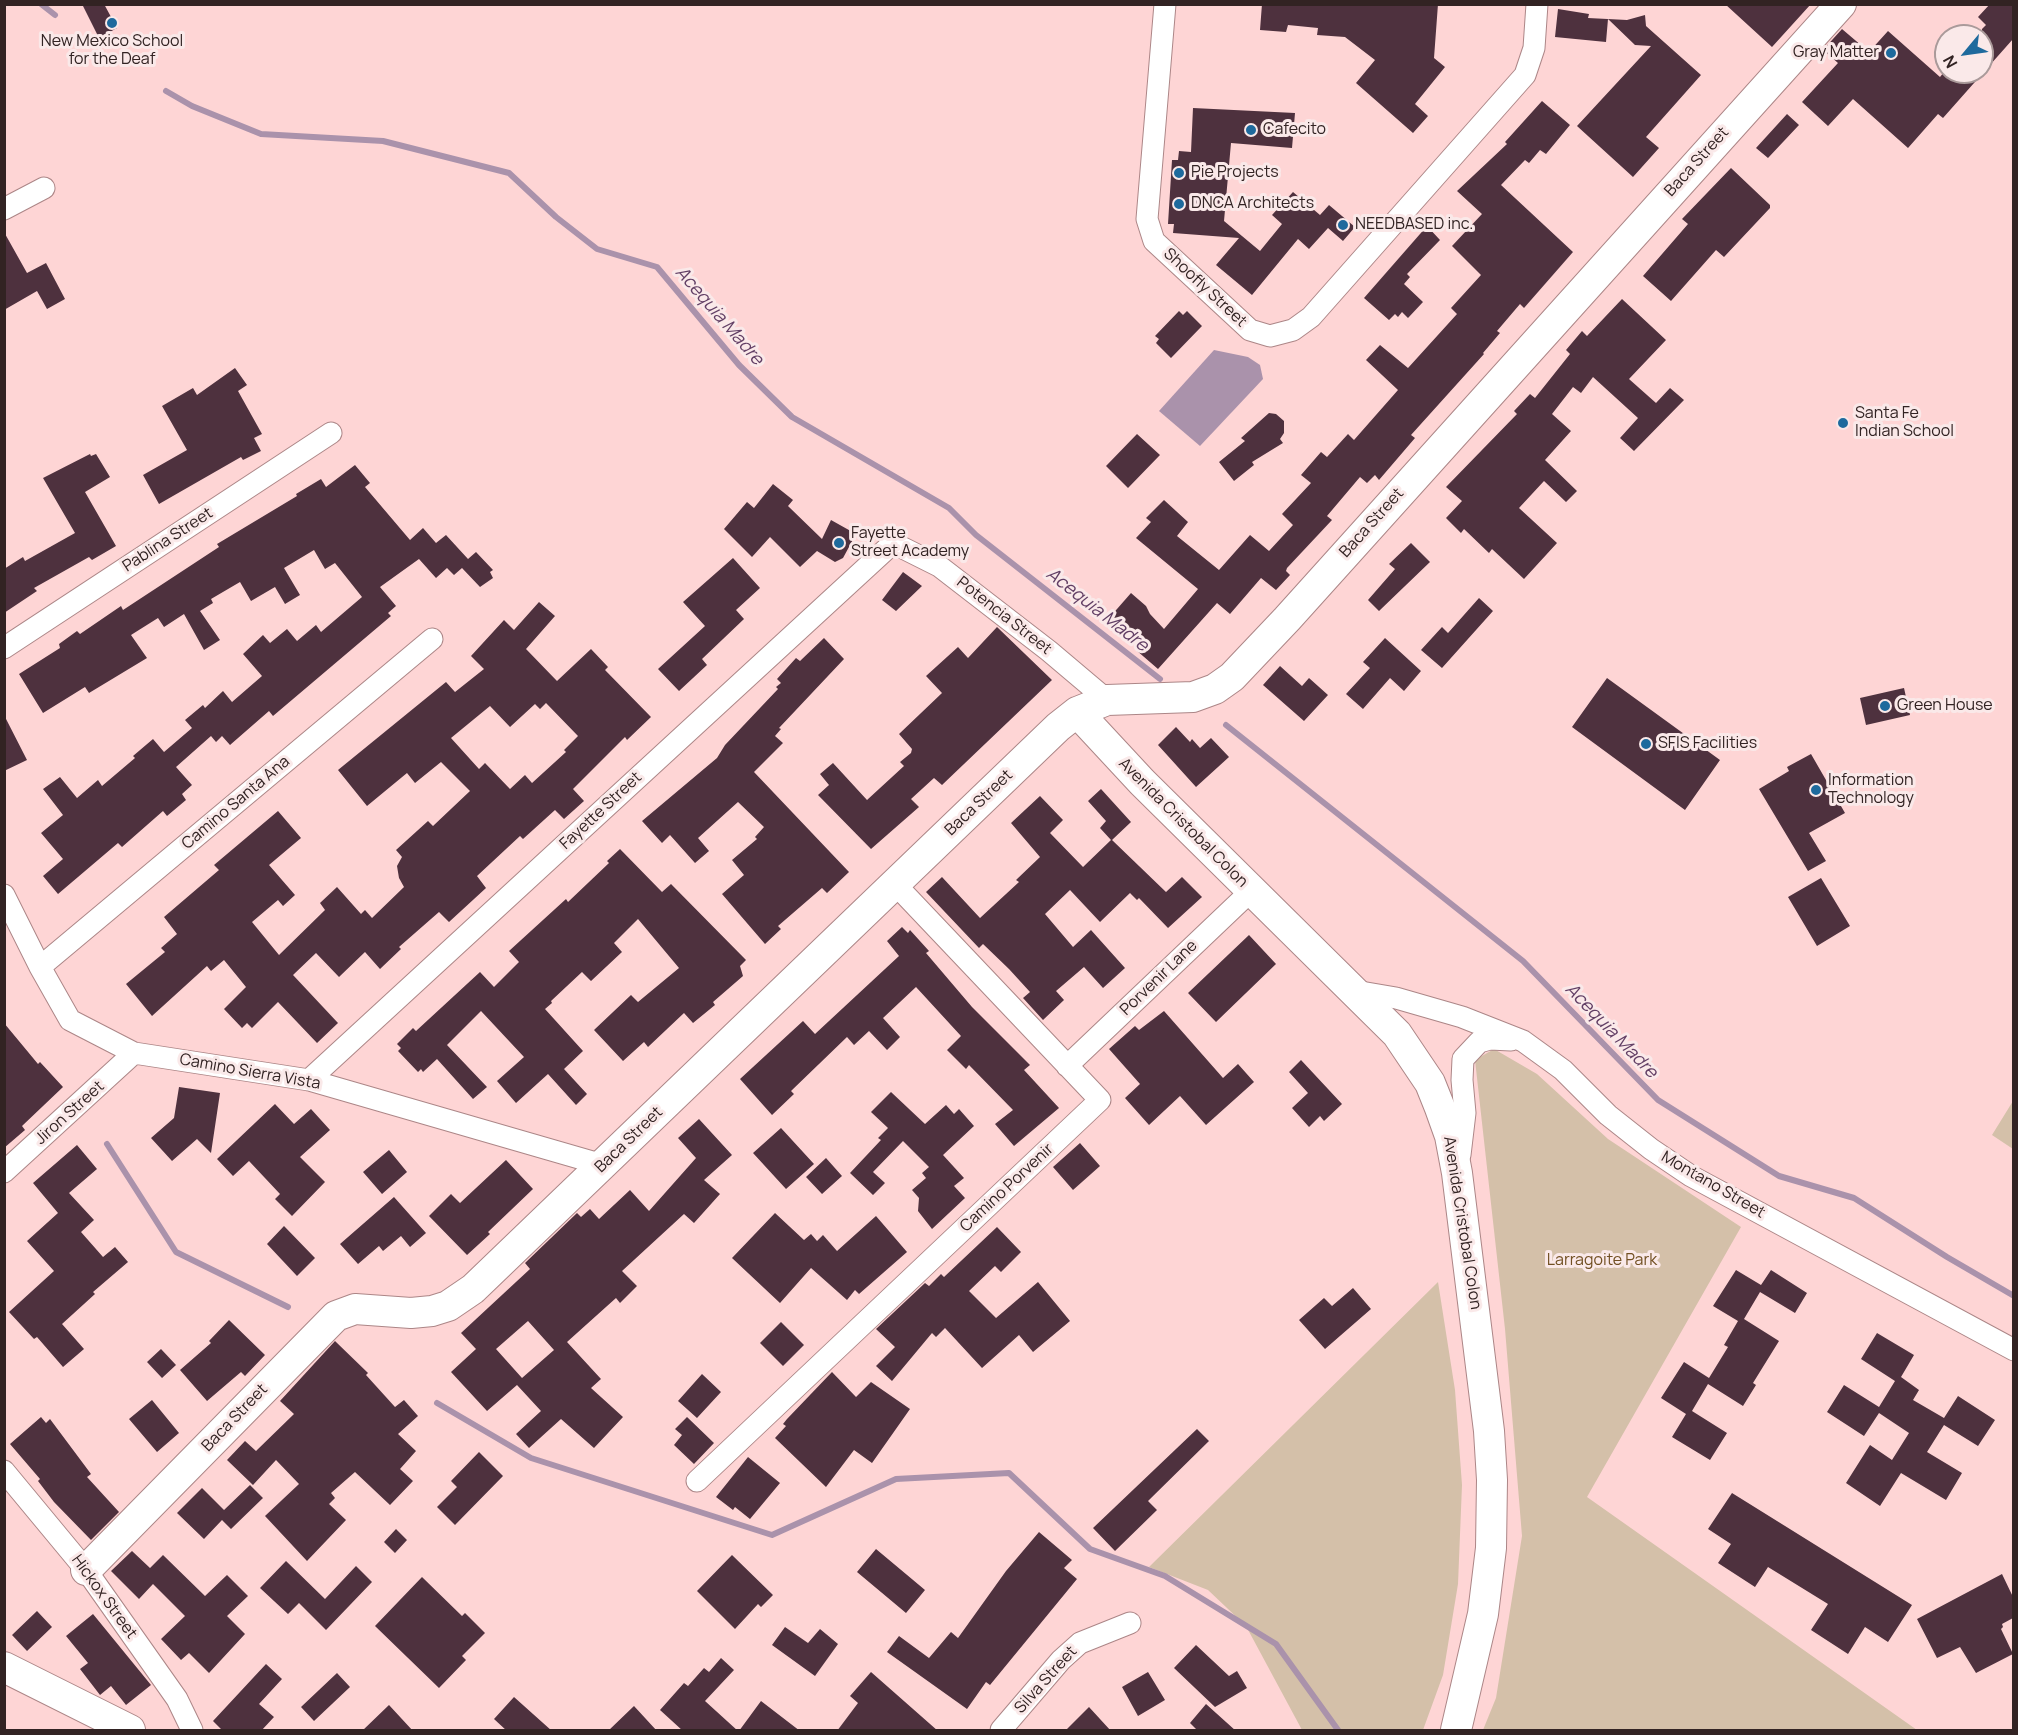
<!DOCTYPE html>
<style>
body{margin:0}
#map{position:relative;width:2018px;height:1735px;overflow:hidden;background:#fed5d5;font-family:Manrope,sans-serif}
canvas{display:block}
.frame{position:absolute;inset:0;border:6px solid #322323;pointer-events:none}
.north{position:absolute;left:1934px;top:24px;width:60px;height:60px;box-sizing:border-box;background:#fae9e9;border:2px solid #aa9a9a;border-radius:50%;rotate:241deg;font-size:16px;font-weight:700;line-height:24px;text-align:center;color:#322323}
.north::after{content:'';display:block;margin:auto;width:21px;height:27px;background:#1e6a9d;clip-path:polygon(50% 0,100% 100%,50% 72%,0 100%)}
</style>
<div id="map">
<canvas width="2018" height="1735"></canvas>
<div class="frame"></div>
<div class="north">N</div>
</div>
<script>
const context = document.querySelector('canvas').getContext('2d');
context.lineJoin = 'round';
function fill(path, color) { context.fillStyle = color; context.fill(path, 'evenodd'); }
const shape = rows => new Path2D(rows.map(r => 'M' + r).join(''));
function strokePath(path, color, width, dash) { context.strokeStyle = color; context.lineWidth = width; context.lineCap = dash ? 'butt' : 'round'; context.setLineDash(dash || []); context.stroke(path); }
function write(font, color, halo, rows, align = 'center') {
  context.font = font + ' Manrope,sans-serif'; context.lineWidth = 6; context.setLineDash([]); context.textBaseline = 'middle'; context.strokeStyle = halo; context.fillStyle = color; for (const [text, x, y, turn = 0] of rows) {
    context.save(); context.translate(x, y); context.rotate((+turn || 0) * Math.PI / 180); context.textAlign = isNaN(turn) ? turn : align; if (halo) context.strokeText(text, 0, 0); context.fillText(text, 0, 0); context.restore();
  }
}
fill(shape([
 [1494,1049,1537,1074,1608,1139,1741,1227,1587,1497,1917,1730,1483,1730,1496,1698,1522,1536,1505,1329,1475,1060],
 [2013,1101,2013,1149,1992,1135],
 [1438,1282,1455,1390,1462,1485,1458,1584,1443,1675,1423,1730,1302,1730,1246,1626,1208,1590,1149,1567]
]), '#d4c0a9');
fill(shape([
 [1214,350,1248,357,1260,365,1263,379,1200,446,1159,411]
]), '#aa92ab');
strokePath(shape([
 [41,4,55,15],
 [166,91,192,106,261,134,383,141,509,173,556,217,597,249,657,267,739,365,792,417,949,508,976,535,1160,679],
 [1226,725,1523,961,1658,1100,1779,1176,1854,1198,1947,1257,2014,1296],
 [107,1144,176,1252,288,1307],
 [437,1403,531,1458,772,1535,896,1479,1009,1473,1090,1549,1165,1576,1276,1644,1338,1730]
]), '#aa92ab', 6);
fill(shape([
 [82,4,104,4,117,28,99,38],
 [1262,4,1438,4,1434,58,1445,67,1415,104,1428,116,1413,133,1356,83,1375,60,1345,37,1317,35,1318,28,1288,25,1286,32,1260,30],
 [1725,4,1811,4,1772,47],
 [1990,4,2013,4,2013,39,1943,118,1938,114,1908,148,1853,99,1828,126,1802,102,1838,63,1823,50,1842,29,1869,52,1888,31,1940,77,1944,72,1982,72,1982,29,1986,25,1978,17],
 [1558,9,1589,14,1588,18,1627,20,1645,15,1646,26,1701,75,1646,137,1659,148,1633,177,1577,126,1651,46,1635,45,1608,19,1606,42,1555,37],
 [1542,101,1570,125,1546,154,1540,150,1529,163,1525,160,1501,185,1573,252,1524,308,1520,304,1497,331,1500,333,1483,353,1484,354,1411,435,1415,438,1379,480,1375,475,1367,483,1360,477,1327,516,1332,520,1287,568,1286,571,1290,575,1276,590,1261,578,1230,614,1217,603,1158,669,1136,650,1141,644,1110,617,1131,593,1146,606,1150,614,1164,629,1198,589,1136,538,1151,522,1146,518,1164,500,1188,522,1177,536,1219,570,1250,535,1269,551,1293,525,1282,514,1311,483,1301,475,1321,452,1327,457,1348,434,1354,440,1398,390,1366,360,1380,345,1408,368,1457,314,1451,308,1481,275,1452,246,1482,214,1457,191,1507,144,1505,142],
 [1193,108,1295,113,1292,148,1231,143,1224,221,1260,251,1282,224,1272,215,1293,192,1320,215,1329,205,1355,227,1343,241,1328,228,1309,249,1298,239,1252,295,1216,265,1239,238,1173,233,1174,224,1168,224,1172,160,1178,160,1179,151,1191,152],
 [1787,114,1799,125,1768,158,1756,148],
 [1731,168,1770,205,1770,208,1724,257,1716,250,1671,301,1643,276,1688,224,1682,219],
 [1427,226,1440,240,1407,274,1410,277,1404,284,1423,302,1408,318,1402,312,1398,317,1395,314,1389,320,1364,298],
 [4,232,27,273,46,263,65,299,47,309,37,291,4,310],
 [1622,299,1666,340,1629,379,1656,403,1670,388,1684,400,1634,451,1620,438,1638,418,1593,377,1581,393,1573,387,1552,414,1571,431,1545,460,1577,491,1566,502,1544,481,1519,508,1557,543,1524,579,1492,549,1489,553,1464,529,1461,533,1446,518,1462,501,1446,487,1517,414,1514,411,1530,394,1535,398,1570,354,1566,350,1582,331,1587,336],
 [1179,311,1183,315,1187,311,1202,326,1171,358,1156,343,1159,339,1155,336],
 [235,368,247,385,238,391,262,434,254,438,261,451,243,460,241,457,159,504,143,475,187,450,162,406,193,388,197,395],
 [1269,413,1276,414,1284,421,1284,433,1280,439,1283,443,1252,462,1254,465,1234,481,1219,462,1245,441,1241,438],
 [1137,434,1160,455,1128,488,1106,466],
 [90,454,91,456,96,454,110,477,85,492,116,546,92,560,89,557,34,588,37,591,4,613,4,569,23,557,25,561,75,533,43,478],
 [355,465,370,483,365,487,410,540,423,528,436,543,446,535,468,559,476,552,493,570,490,572,493,578,480,587,462,568,454,575,447,568,436,578,419,559,380,587,396,606,388,613,391,616,273,716,269,711,230,745,222,736,216,742,211,736,176,767,192,785,182,794,186,800,167,816,163,811,122,847,118,843,58,894,43,876,63,859,41,833,63,815,43,789,60,777,77,798,98,780,102,786,135,758,133,756,153,739,164,752,192,728,185,720,203,705,205,708,223,691,232,702,262,676,243,654,263,635,270,643,287,629,297,641,316,625,321,632,362,597,335,563,325,569,314,550,284,568,300,595,285,604,275,587,251,601,240,582,211,599,213,603,200,611,220,640,204,650,184,614,164,627,158,618,131,635,147,658,89,693,85,687,43,713,19,674,60,648,59,644,77,631,80,634,121,606,123,610,219,547,217,544,297,496,296,494,321,479,326,487],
 [773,484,793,500,788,506,822,539,831,520,856,534,843,558,835,562,817,551,800,567,770,537,752,557,724,529,747,502,754,508],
 [1411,543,1430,562,1379,611,1368,600,1395,569,1389,564],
 [733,558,760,588,736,610,744,619,702,659,707,665,679,691,658,669,705,626,683,602],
 [903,572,922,586,896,611,882,600],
 [1479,598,1493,611,1442,668,1421,650,1442,627,1448,633],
 [539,602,555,616,526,649,557,681,591,649,608,667,605,670,651,717,627,740,625,737,573,789,584,801,564,819,555,810,523,839,520,836,477,876,486,888,449,922,439,912,399,947,401,949,380,969,365,952,339,977,316,953,293,975,338,1023,317,1043,278,1002,252,1028,247,1023,242,1028,224,1009,246,987,224,960,211,971,207,966,152,1016,126,984,165,952,161,948,177,934,164,917,219,870,214,865,278,811,301,838,269,865,295,895,283,906,278,900,252,922,279,955,325,910,320,903,337,887,361,914,365,910,372,918,404,887,399,878,397,866,402,857,396,850,428,821,433,826,470,791,441,762,415,783,407,773,367,806,338,770,446,682,455,692,484,669,471,656,504,620,514,630],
 [546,703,578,736,564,750,566,752,532,783,525,775,510,789,485,763,479,769,451,738,490,706,510,727,535,704,540,709],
 [997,627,1052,680,942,785,934,778,911,799,919,807,871,849,818,795,829,785,820,774,833,763,867,800,904,766,900,762,911,753,912,749,899,734,942,693,926,676,958,647,968,658],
 [824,638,844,659,779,728,781,729,775,736,783,743,754,772,849,872,827,893,822,888,778,926,781,929,765,944,722,894,744,875,732,860,757,839,755,837,764,827,738,802,698,838,709,851,695,863,670,835,662,843,642,821,717,758,725,745,778,689,776,687,781,683,777,679,796,658,800,661],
 [1385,638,1421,671,1404,691,1390,678,1363,709,1346,694,1370,668,1363,662],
 [1280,666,1302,686,1309,678,1328,695,1304,721,1263,685],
 [1607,678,1720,760,1685,810,1572,727],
 [1904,688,1910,715,1866,725,1860,698],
 [4,715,27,760,4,771],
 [1176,727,1190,742,1192,739,1200,748,1211,738,1229,757,1196,787,1158,745],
 [1811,754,1845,813,1809,833,1826,861,1808,871,1759,789,1789,771,1787,767],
 [1101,789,1131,822,1112,840,1166,892,1182,877,1202,897,1168,928,1139,898,1137,900,1130,893,1100,922,1070,890,1045,914,1073,947,1091,930,1125,968,1103,988,1084,967,1056,991,1064,1000,1043,1020,1023,998,1030,992,1009,969,983,944,979,948,926,892,942,877,980,918,1019,882,1016,880,1040,857,1011,823,1040,796,1063,820,1050,833,1083,867,1111,840,1100,828,1106,821,1088,801],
 [620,849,662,892,671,884,746,960,740,966,743,976,713,1002,715,1005,693,1023,684,1013,648,1047,644,1042,623,1061,594,1030,631,995,638,1002,679,968,638,919,614,943,622,952,591,981,582,972,551,1001,552,1003,545,1009,583,1051,564,1069,587,1094,576,1105,548,1074,516,1103,497,1081,524,1057,481,1011,447,1045,487,1087,473,1099,437,1059,423,1072,421,1069,418,1072,398,1051,401,1048,397,1044,413,1028,416,1031,480,972,494,987,519,962,509,951,566,899,568,902,609,863,607,861],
 [1821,878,1850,926,1817,946,1788,897],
 [902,927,908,933,910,930,929,951,926,953,972,1007,1030,1065,1024,1070,1059,1108,1014,1146,995,1124,1013,1110,969,1065,966,1069,947,1050,961,1036,916,987,883,1018,900,1037,887,1050,869,1031,854,1045,847,1037,791,1091,794,1094,772,1115,740,1079,803,1021,815,1034,899,956,887,941],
 [1249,935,1276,964,1216,1022,1188,993],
 [1164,1011,1223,1078,1238,1064,1254,1082,1206,1125,1180,1096,1149,1125,1125,1098,1140,1084,1109,1049,1135,1026,1139,1030],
 [4,1023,38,1064,40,1062,63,1087,22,1126,25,1130,4,1148],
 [1301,1060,1342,1104,1324,1121,1320,1116,1309,1127,1292,1108,1308,1093,1289,1072],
 [179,1087,220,1093,211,1153,197,1139,172,1161,151,1138,174,1118],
 [891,1092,925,1124,946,1105,954,1114,959,1109,974,1126,943,1155,964,1178,954,1186,965,1198,932,1229,918,1211,919,1198,912,1190,926,1178,922,1173,929,1167,903,1141,873,1172,885,1183,873,1195,850,1173,881,1140,878,1138,888,1128,871,1112],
 [275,1104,294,1124,311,1109,330,1130,300,1157,325,1182,292,1216,275,1199,280,1194,249,1161,233,1176,217,1159],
 [699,1119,732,1155,704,1180,720,1194,694,1223,684,1214,622,1271,637,1286,620,1303,616,1298,567,1342,601,1379,591,1388,623,1417,594,1448,561,1419,529,1448,516,1434,541,1411,517,1385,487,1411,451,1372,476,1349,461,1333,530,1269,525,1263,577,1213,581,1217,590,1209,599,1219,630,1190,649,1211,696,1158,678,1138],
 [528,1321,554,1350,522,1378,496,1349],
 [781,1128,814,1164,786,1189,753,1153],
 [1080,1143,1100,1166,1073,1190,1053,1167],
 [77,1145,97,1169,69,1193,94,1220,81,1232,103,1257,115,1247,128,1262,93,1292,95,1294,62,1324,84,1349,63,1367,37,1337,34,1339,9,1312,54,1271,27,1241,58,1213,33,1183],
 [389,1150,407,1172,382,1194,363,1172],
 [826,1158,842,1176,822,1194,806,1177],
 [506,1160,533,1189,488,1232,490,1234,467,1255,429,1216,451,1194,460,1203],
 [394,1197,426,1233,410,1247,401,1236,383,1251,379,1246,358,1264,340,1244],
 [775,1213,804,1240,811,1234,817,1241,823,1235,837,1251,876,1216,907,1252,859,1294,855,1290,847,1300,811,1268,780,1303,732,1258],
 [284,1226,315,1258,297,1276,267,1244],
 [997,1227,1021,1252,1001,1272,995,1266,969,1291,996,1318,1038,1282,1070,1321,1033,1352,1019,1335,982,1368,945,1328,936,1337,932,1333,892,1381,876,1366,895,1347,876,1329,925,1283,929,1286,941,1274,944,1277],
 [1736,1270,1761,1285,1771,1270,1807,1293,1795,1313,1760,1292,1744,1319,1779,1341,1753,1383,1756,1385,1743,1406,1708,1384,1692,1411,1727,1433,1710,1460,1672,1437,1686,1414,1661,1398,1684,1362,1709,1378,1728,1347,1724,1345,1738,1321,1713,1306],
 [1353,1288,1371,1309,1325,1349,1299,1320,1324,1298,1332,1306],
 [229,1320,265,1355,245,1376,241,1372,207,1401,180,1370,211,1343,209,1341],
 [781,1322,804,1345,783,1366,760,1343],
 [1877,1333,1914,1355,1901,1377,1919,1390,1913,1400,1944,1418,1958,1396,1995,1420,1978,1446,1944,1425,1927,1452,1962,1473,1946,1500,1901,1473,1880,1506,1846,1483,1870,1445,1892,1460,1909,1433,1879,1413,1864,1436,1827,1412,1844,1385,1879,1407,1895,1381,1861,1359],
 [335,1341,368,1373,366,1375,395,1407,404,1400,418,1416,398,1434,416,1451,400,1469,413,1481,390,1505,355,1472,331,1493,335,1498,329,1504,346,1520,307,1561,265,1516,299,1484,276,1460,253,1485,227,1460,245,1441,256,1451,294,1414,280,1401],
 [161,1349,176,1365,162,1378,147,1362],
 [832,1372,856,1397,871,1382,910,1409,872,1463,854,1450,826,1487,775,1438,786,1426,783,1424,787,1419],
 [702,1374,721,1392,697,1418,678,1401],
 [152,1400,179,1433,157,1452,129,1419],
 [41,1417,46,1423,50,1419,91,1474,87,1477,119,1512,91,1540,54,1502,38,1481,40,1479,10,1444],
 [687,1417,714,1443,694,1464,674,1445,682,1435,675,1429],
 [1197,1429,1209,1441,1148,1501,1157,1510,1115,1551,1093,1528],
 [479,1452,503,1476,455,1525,437,1507,457,1487,451,1481],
 [748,1457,780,1483,750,1519,735,1507,733,1510,716,1497],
 [250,1485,263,1498,231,1529,222,1520,204,1539,177,1513,202,1488,224,1510],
 [1732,1493,1912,1605,1888,1642,1865,1627,1848,1654,1811,1630,1828,1604,1768,1567,1755,1587,1718,1563,1731,1544,1708,1529],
 [396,1529,407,1540,395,1553,384,1542],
 [1039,1532,1072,1560,1064,1568,1077,1579,990,1685,986,1682,967,1709,887,1652,899,1636,929,1658,951,1632,958,1638,1006,1571],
 [876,1549,925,1590,906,1613,857,1572],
 [132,1551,150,1568,163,1555,205,1596,227,1575,248,1596,227,1616,245,1634,209,1673,189,1653,181,1660,161,1639,185,1616,153,1584,139,1599,111,1571],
 [732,1555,773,1595,761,1607,758,1604,735,1629,697,1591],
 [286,1561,325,1599,356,1566,372,1582,326,1630,299,1603,288,1614,260,1588],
 [2002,1574,2013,1597,2013,1618,2002,1624,2003,1627,2001,1629,2013,1654,1976,1673,1960,1647,1937,1658,1917,1619],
 [422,1577,462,1616,465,1613,485,1633,462,1656,466,1660,439,1688,375,1626],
 [37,1611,52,1627,27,1651,12,1635],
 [93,1614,151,1685,126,1705,111,1686,100,1695,80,1669,88,1663,66,1636],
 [785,1627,808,1643,820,1629,838,1644,815,1676,772,1645],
 [1196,1645,1229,1676,1237,1671,1247,1688,1215,1707,1174,1668],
 [721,1658,734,1670,705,1701,738,1731,683,1731,660,1710,684,1683,688,1686,704,1668,709,1672],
 [266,1664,282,1679,259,1704,274,1717,261,1731,223,1731,213,1721],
 [871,1672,938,1731,837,1731,858,1703,850,1696],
 [1148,1672,1165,1700,1138,1716,1122,1687],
 [337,1673,350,1687,314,1721,301,1707],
 [514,1697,552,1731,507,1731,494,1719],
 [761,1701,800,1731,739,1731],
 [1206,1704,1236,1731,1198,1731,1190,1723],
 [389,1705,413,1731,362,1731],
 [634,1706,657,1731,608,1731],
 [1089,1707,1111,1731,1065,1731]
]), '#4e313e');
const street = shape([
 [1165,4,1147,219,1154,241,1250,330,1270,336,1293,330,1311,317,1525,75,1534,48,1537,4],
 [4,209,44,188],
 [4,648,331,433],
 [4,895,40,967,70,1020,134,1053,309,1080,603,1165],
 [40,967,432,639],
 [1355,991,1396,998,1462,1017,1523,1041,1563,1070,1608,1115,1651,1149,1691,1176,2014,1350],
 [1067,1066,1251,891],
 [309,1080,893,543,939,566,1049,651,1107,700],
 [1460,1155,1465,1113,1462,1080,1463,1059,1479,1042,1490,1039,1511,1040],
 [4,1172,134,1053],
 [4,1471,86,1570,177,1699,192,1730],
 [697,1481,1100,1100,895,884],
 [1001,1730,1061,1660,1080,1643,1130,1623]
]);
const secondary = shape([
 [1077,712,1142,782,1397,1034,1430,1083,1440,1108,1450,1136,1457,1173,1489,1431,1492,1480,1491,1548,1483,1614,1456,1730],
 [86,1570,336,1316,355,1309,411,1313,432,1311,448,1306,473,1289,1058,727,1077,712,1107,700,1193,697,1215,689,1232,677,1287,619,1841,4],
 [4,1667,130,1730]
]);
strokePath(street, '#ac8687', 23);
strokePath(secondary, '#ac8687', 32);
strokePath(street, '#fff', 21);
strokePath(secondary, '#fff', 30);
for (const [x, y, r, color] of [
 [112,23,6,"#1e6a9d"],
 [1891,53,6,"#1e6a9d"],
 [1251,130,6,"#1e6a9d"],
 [1179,173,6,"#1e6a9d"],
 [1179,204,6,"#1e6a9d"],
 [1343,225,6,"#1e6a9d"],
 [1843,423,6,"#1e6a9d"],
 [839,543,6,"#1e6a9d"],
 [1885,706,6,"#1e6a9d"],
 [1646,744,6,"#1e6a9d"],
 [1816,790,6,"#1e6a9d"]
]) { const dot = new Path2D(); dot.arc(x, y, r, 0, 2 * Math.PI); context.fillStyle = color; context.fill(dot); strokePath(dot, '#fae9e9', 2); }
write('16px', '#322323', '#fae9e9', [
 ["New Mexico School",112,42,"center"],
 ["for the Deaf",112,60,"center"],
 ["Gray Matter",1879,53,"right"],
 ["Cafecito",1263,130],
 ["Pie Projects",1191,173],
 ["DNCA Architects",1191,204],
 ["NEEDBASED inc.",1355,225],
 ["Santa Fe",1855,414],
 ["Indian School",1855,432],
 ["Fayette",851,534],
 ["Street Academy",851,552],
 ["Green House",1897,706],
 ["SFIS Facilities",1658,744],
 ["Information",1828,781],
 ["Technology",1828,799]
], 'left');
write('16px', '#322323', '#fae9e9', [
 ["Baca Street",1697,162,-48],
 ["Shoofly Street",1205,288,43],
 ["Baca Street",1372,523,-48],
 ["Pablina Street",168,540,-33],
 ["Potencia Street",1004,616,38],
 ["Camino Santa Ana",236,803,-40],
 ["Baca Street",979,803,-44],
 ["Fayette Street",601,811,-43],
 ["Avenida Cristobal Colon",1183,823,45],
 ["Porvenir Lane",1159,978,-44],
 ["Camino Sierra Vista",250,1072,10],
 ["Jiron Street",70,1113,-42],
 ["Baca Street",629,1140,-44],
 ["Montano Street",1713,1185,30],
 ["Camino Porvenir",1007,1188,-43],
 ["Avenida Cristobal Colon",1462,1223,81],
 ["Baca Street",235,1418,-46],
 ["Hickox Street",104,1597,54],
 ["Silva Street",1046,1680,-48]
]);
write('16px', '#725023', '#fae9e9', [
 ["Larragoite Park",1602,1261]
]);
write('italic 18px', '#623f65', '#fae9e9', [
 ["Acequia Madre",719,316,49],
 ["Acequia Madre",1097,610,38],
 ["Acequia Madre",1611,1031,46]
]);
</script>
